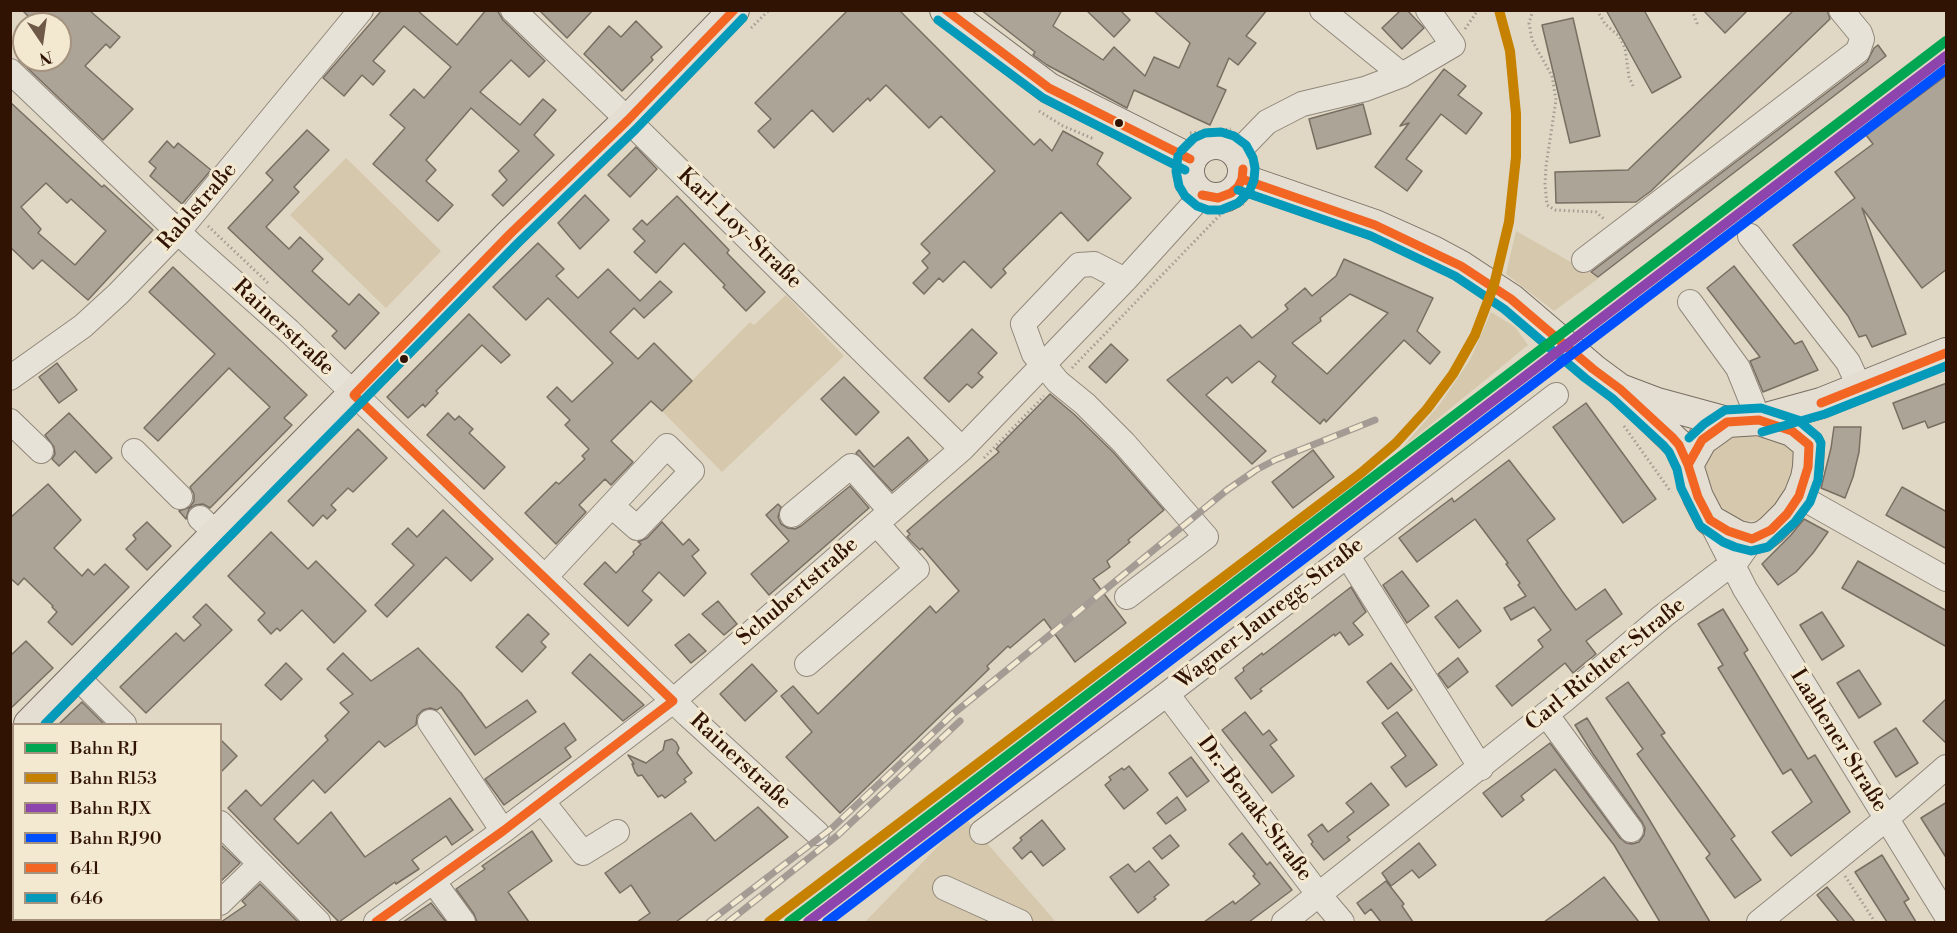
<!DOCTYPE html>
<meta charset="utf-8">
<style>
body{margin:0}
#map{position:relative;width:1957px;height:933px;overflow:hidden;background:#e0d8c4;font-family:"Libre Bodoni",serif}
canvas{display:block}
.frame{position:absolute;inset:0;border:12px solid #311303;pointer-events:none}
.legend{position:absolute;left:12px;top:723px;width:210px;height:198px;box-sizing:border-box;background:#f3e9d1;border:2px solid #a5937f;margin:0;padding:8px 10px;list-style:none;font-size:18px;color:#311303}
.legend li{display:flex;align-items:center;gap:12px;height:30px}
.legend b{width:30px;border:2px solid #a5937f}
.north{position:absolute;left:12px;top:12px;width:60px;height:60px;box-sizing:border-box;background:#f3e9d1;border:2px solid #a5937f;border-radius:50%;rotate:167deg;font-size:16px;font-weight:700;line-height:24px;text-align:center;color:#311303}
.north::after{content:'';display:block;margin:auto;width:21px;height:27px;background:#6e5847;clip-path:polygon(50% 0,100% 100%,50% 72%,0 100%)}
</style>
<div id="map">
<canvas width="1957" height="933"></canvas>
<div class="frame"></div>
<ul class="legend">
<li><b style="height:8px;background:#00a651"></b>Bahn RJ</li>
<li><b style="height:8px;background:#c68101"></b>Bahn R153</li>
<li><b style="height:8px;background:#8e44ad"></b>Bahn RJX</li>
<li><b style="height:8px;background:#0050ff"></b>Bahn RJ90</li>
<li><b style="height:8px;background:#f26522"></b>641</li>
<li><b style="height:8px;background:#059aba"></b>646</li>
</ul>
<div class="north">N</div>
</div>
<script>
const context = document.querySelector('canvas').getContext('2d');
context.lineJoin = 'round';
function fill(path, color) { context.fillStyle = color; context.fill(path, 'evenodd'); }
const shape = rows => new Path2D(rows.map(r => 'M' + r).join(''));
function strokePath(path, color, width, dash) { context.strokeStyle = color; context.lineWidth = width; context.lineCap = dash ? 'butt' : 'round'; context.setLineDash(dash || []); context.stroke(path); }
function write(font, color, halo, rows, align = 'center') {
  context.font = font + ' "Libre Bodoni",serif'; context.lineWidth = 6; context.setLineDash([]); context.textBaseline = 'middle'; context.strokeStyle = halo; context.fillStyle = color; for (const [text, x, y, turn = 0] of rows) {
    context.save(); context.translate(x, y); context.rotate((+turn || 0) * Math.PI / 180); context.textAlign = isNaN(turn) ? turn : align; if (halo) context.strokeText(text, 0, 0); context.fillText(text, 0, 0); context.restore();
  }
}
fill(shape([
 [346,158,441,251,386,308,290,215],
 [1516,231,1599,278,1554,311,1506,274],
 [786,295,844,356,722,472,662,411,750,322,754,325],
 [1491,312,1515,327,1528,345,1402,448,1440,404,1470,360],
 [1746,435,1776,440,1797,450,1799,475,1768,520,1744,521,1732,515,1719,506,1702,474,1706,448,1718,439],
 [965,818,1056,922,865,922,896,890]
]), '#d5c8ac');
const building = shape([
 [22,10,89,10,120,37,110,48,106,44,85,66,133,109,103,140,19,60,60,60,60,24,36,24,22,10],
 [382,10,417,10,457,45,486,10,497,10,503,20,545,61,529,77,511,60,480,92,520,125,543,99,556,110,534,135,554,155,503,206,492,195,507,180,499,171,519,151,471,108,426,160,436,170,426,181,453,205,438,221,373,164,405,128,390,115,414,89,424,98,451,67,404,26,373,61,385,71,373,85,362,75,344,96,323,78,382,10],
 [539,10,593,10,567,38,539,10],
 [848,10,899,10,1034,145,1040,139,1052,151,1063,131,1103,153,1097,164,1131,198,1088,241,1061,212,1003,269,1006,273,991,288,964,261,943,282,939,278,924,294,913,283,928,268,922,261,930,253,921,244,995,171,941,116,929,128,886,85,870,101,868,98,833,132,812,110,774,148,758,131,771,119,755,103,848,10],
 [981,10,1062,10,1053,26,1103,60,1114,47,1145,76,1154,57,1179,68,1190,43,1153,10,1267,10,1246,36,1256,43,1238,65,1229,58,1217,86,1226,90,1210,125,1134,90,1127,108,1047,65,1033,55,1035,52,981,10],
 [1086,10,1120,10,1130,20,1114,37,1086,10],
 [1401,10,1407,10,1424,28,1402,49,1382,28,1401,10],
 [1606,10,1644,10,1681,77,1652,93,1606,10],
 [1703,10,1748,10,1725,33,1703,10],
 [1794,10,1827,10,1830,19,1651,191,1636,202,1556,203,1555,172,1628,170,1794,10],
 [1573,18,1600,136,1570,143,1542,25,1573,18],
 [636,21,662,47,651,57,653,60,622,91,584,54,609,26,621,37,636,21],
 [1878,45,1886,56,1598,277,1591,272,1867,62,1874,48,1878,45],
 [1444,69,1466,86,1458,95,1482,113,1466,134,1441,114,1406,159,1422,171,1407,191,1375,167,1409,123,1400,126,1444,69],
 [1947,75,1947,269,1922,288,1862,208,1906,334,1872,347,1866,335,1859,337,1848,316,1793,245,1855,198,1835,172,1873,144,1866,135,1947,75],
 [10,102,102,187,104,185,153,230,88,300,42,260,33,269,10,247,10,102],
 [46,183,67,203,71,199,106,231,75,265,38,233,41,229,21,207,46,183],
 [1363,104,1371,134,1317,149,1309,119,1363,104],
 [307,130,329,150,294,187,299,192,266,227,289,249,300,237,323,259,312,271,349,305,359,294,379,313,345,349,332,336,337,331,228,228,273,180,266,173,307,130],
 [167,141,174,148,178,143,211,170,182,204,150,176,156,168,149,162,167,141],
 [636,147,657,169,630,197,608,175,636,147],
 [585,195,609,220,580,249,558,223,585,195],
 [677,196,729,250,727,253,765,292,746,311,723,287,725,285,684,243,656,273,634,252,645,241,633,229,642,220,647,225,677,196],
 [538,243,564,269,556,276,578,298,608,269,640,301,660,281,672,292,644,318,634,308,610,332,638,359,654,343,692,381,662,411,651,401,611,441,633,462,611,485,605,479,579,505,586,512,556,544,525,513,556,482,559,484,585,459,582,456,589,449,565,425,570,420,547,397,557,387,572,402,613,363,548,298,526,320,493,287,538,243],
 [1344,259,1433,298,1417,331,1440,352,1430,364,1404,340,1326,422,1324,419,1320,424,1272,382,1276,376,1259,361,1232,383,1227,377,1206,395,1266,451,1252,464,1167,380,1240,325,1252,338,1288,309,1285,305,1305,288,1312,296,1336,276,1344,259],
 [1350,294,1388,313,1327,374,1292,343,1321,321,1320,318,1350,294],
 [1734,266,1795,344,1802,341,1818,370,1763,392,1750,361,1760,357,1707,288,1734,266],
 [173,267,307,395,284,418,292,425,210,508,203,504,195,505,189,509,186,519,179,511,190,507,194,501,194,494,190,487,270,407,229,368,158,441,144,428,215,354,149,292,173,267],
 [469,314,510,355,501,363,482,345,436,391,438,393,425,407,423,404,408,418,387,397,469,314],
 [972,329,997,353,978,373,983,377,972,388,967,384,949,402,924,378,972,329],
 [1111,344,1128,360,1106,383,1089,367,1111,344],
 [57,363,77,390,59,403,39,377,57,363],
 [844,377,879,412,856,435,821,399,844,377],
 [1947,383,1947,421,1928,428,1925,421,1903,429,1893,403,1947,383],
 [1050,394,1075,415,1114,453,1164,510,1128,540,1130,542,1107,561,1110,567,1093,579,1126,623,1075,662,1044,619,1010,648,1008,646,987,666,989,669,840,813,786,757,812,732,781,696,793,686,818,714,930,606,936,613,959,591,922,548,920,550,907,537,910,534,907,531,999,452,996,449,1050,394],
 [1586,403,1656,499,1623,523,1553,427,1586,403],
 [69,413,112,458,96,473,75,451,59,466,52,459,55,454,54,447,45,435,69,413],
 [448,413,455,420,459,416,473,429,469,433,505,467,484,489,427,435,448,413],
 [1834,427,1861,427,1859,452,1853,477,1845,498,1821,488,1831,448,1834,427],
 [358,429,387,458,353,492,348,488,331,505,336,510,327,519,323,515,313,526,288,501,358,429],
 [908,437,928,460,892,491,856,453,859,450,874,467,908,437],
 [1313,450,1334,477,1293,508,1272,482,1313,450],
 [1509,460,1555,519,1527,540,1562,591,1576,610,1605,589,1622,614,1586,641,1596,654,1585,663,1573,673,1565,663,1512,706,1496,686,1543,647,1538,640,1551,630,1534,607,1511,620,1504,608,1526,596,1518,585,1520,583,1506,564,1508,563,1475,519,1417,562,1399,538,1452,498,1454,502,1509,460],
 [48,484,81,520,54,548,82,576,88,569,94,575,105,564,129,587,72,645,48,622,57,612,52,607,53,606,24,578,18,585,10,578,10,518,48,484],
 [850,486,869,508,769,595,751,574,789,541,766,515,778,504,781,507,778,517,781,524,788,528,795,529,801,526,850,486],
 [1902,487,1947,512,1947,549,1886,515,1902,487],
 [443,510,493,559,471,581,446,557,387,617,375,605,414,565,392,544,408,528,417,537,443,510],
 [1804,519,1828,532,1813,553,1796,572,1778,585,1762,564,1791,535,1804,519],
 [147,522,171,546,147,570,126,549,136,539,133,535,147,522],
 [662,522,683,545,689,539,699,550,692,556,706,573,684,596,659,572,642,591,652,600,628,626,584,584,605,562,616,573,634,554,633,552,641,544,638,542,647,538,662,522],
 [271,532,308,569,316,561,366,611,334,643,302,610,280,631,277,628,271,634,258,620,265,613,228,576,271,532],
 [1858,561,1947,611,1947,647,1842,588,1858,561],
 [1402,571,1429,606,1407,623,1383,585,1402,571],
 [1351,587,1366,612,1353,623,1363,635,1349,645,1340,632,1335,636,1334,634,1260,689,1262,691,1251,699,1235,678,1244,671,1243,668,1262,653,1263,655,1351,587],
 [1457,600,1481,631,1459,648,1435,617,1457,600],
 [718,601,737,624,724,635,702,614,718,601],
 [206,604,232,630,146,713,120,687,176,633,184,641,201,625,193,617,206,604],
 [1723,609,1748,650,1744,653,1808,759,1815,755,1850,812,1791,856,1772,832,1812,802,1791,769,1783,774,1718,668,1723,665,1698,624,1723,609],
 [1822,612,1844,646,1822,660,1800,625,1822,612],
 [528,614,549,634,541,642,546,647,522,672,496,647,528,614],
 [689,634,706,651,691,663,675,645,689,634],
 [26,641,53,668,10,709,10,656,26,641],
 [418,648,461,693,486,728,527,700,536,712,475,755,441,707,437,710,430,708,423,710,417,716,416,725,385,747,379,741,325,793,313,780,274,819,298,844,331,812,365,857,450,798,473,830,452,845,446,836,412,860,419,869,396,884,395,882,339,922,228,808,246,790,261,806,328,740,325,736,349,712,340,703,353,694,327,669,343,653,371,681,418,648],
 [590,654,644,705,623,721,572,673,590,654],
 [1458,658,1468,672,1448,688,1438,674,1458,658],
 [286,663,302,679,281,700,265,685,286,663],
 [1391,663,1412,690,1388,709,1367,682,1391,663],
 [752,664,777,691,745,721,720,694,752,664],
 [1859,670,1881,704,1859,718,1837,683,1859,670],
 [1628,682,1665,733,1661,735,1735,836,1731,839,1761,880,1735,898,1706,858,1710,854,1637,754,1643,749,1606,698,1628,682],
 [1947,698,1947,744,1923,721,1947,698],
 [82,702,104,724,59,724,82,702],
 [1245,712,1263,735,1269,730,1277,740,1270,745,1294,776,1272,793,1222,730,1245,712],
 [1397,712,1437,765,1406,787,1391,767,1406,756,1382,723,1397,712],
 [1587,718,1649,819,1710,922,1660,922,1614,845,1555,769,1521,796,1524,800,1502,817,1483,793,1550,743,1620,838,1626,843,1632,844,1639,842,1644,835,1645,828,1642,822,1593,754,1575,725,1587,718],
 [564,723,576,740,565,748,571,757,504,805,485,779,564,723],
 [1896,728,1918,763,1896,777,1874,742,1896,728],
 [220,739,237,756,220,773,220,739],
 [672,739,676,742,679,748,677,753,692,773,684,779,686,782,665,798,662,795,658,797,642,775,638,776,635,772,632,764,634,764,628,755,646,763,663,750,665,741,672,739],
 [1191,757,1209,781,1187,797,1169,773,1191,757],
 [1129,766,1148,790,1124,809,1105,785,1111,780,1109,777,1122,768,1124,770,1129,766],
 [1371,783,1389,805,1347,837,1350,840,1324,860,1311,844,1313,842,1308,835,1322,824,1328,832,1354,812,1346,803,1371,783],
 [1177,797,1186,810,1166,824,1157,813,1177,797],
 [1947,802,1947,859,1921,818,1947,802],
 [758,807,788,837,676,922,637,922,650,913,631,885,620,893,605,873,691,813,715,841,758,807],
 [1042,820,1065,849,1043,866,1031,851,1022,859,1013,848,1022,840,1020,838,1042,820],
 [532,831,552,861,508,892,529,922,477,922,474,914,456,889,485,869,482,866,532,831],
 [1242,833,1267,865,1270,862,1292,890,1249,922,1204,922,1233,901,1235,904,1260,884,1253,876,1255,874,1229,844,1242,833],
 [1170,835,1179,846,1162,859,1153,848,1170,835],
 [1419,843,1436,865,1419,878,1412,870,1391,886,1382,873,1419,843],
 [220,844,240,863,220,882,220,844],
 [1882,855,1909,899,1904,902,1916,922,1887,922,1855,872,1882,855],
 [1149,861,1169,885,1154,897,1156,899,1138,913,1110,877,1128,864,1135,872,1149,861],
 [1604,877,1639,922,1544,922,1569,904,1604,877],
 [1386,881,1404,904,1402,906,1413,922,1381,922,1371,909,1365,914,1357,903,1386,881],
 [260,884,298,922,221,922,246,905,242,901,260,884],
 [1827,887,1855,922,1839,922,1817,895,1827,887],
 [431,903,446,922,403,922,431,903]
]);
fill(building, '#aca496');
strokePath(building, '#786e62', 1.5);
const minor = shape([
 [513,10,628,120,962,449],
 [1322,10,1402,75],
 [10,71,191,244,289,331,688,715,817,833],
 [1237,153,1267,122,1302,104,1365,89,1402,75,1453,45,1428,10],
 [1750,236,1848,362,1859,386],
 [1584,260,1858,51,1862,39,1860,33,1841,10],
 [1125,280,1094,264,1079,265,1023,324,1034,354,1043,364,1058,382,1085,404,1124,443,1206,537,1127,597],
 [1690,302,1738,368,1753,405],
 [10,378,83,326,118,294,178,232,361,10],
 [10,421,41,451],
 [134,451,180,497],
 [1799,496,1946,579],
 [792,515,851,466,891,511],
 [200,518,217,534],
 [1710,520,1745,589,1946,915],
 [1347,555,1481,768],
 [545,577,667,446,692,471,637,528,612,506],
 [807,664,917,569,877,524],
 [77,677,124,724],
 [1167,694,1319,895,1342,922],
 [1546,714,1631,830],
 [430,722,503,831],
 [542,801,583,853,617,832],
 [220,823,318,922],
 [982,832,1167,694,1556,395],
 [433,881,463,922],
 [945,888,1020,922],
 [220,903,260,864],
 [10,911,14,915],
 [376,922,503,831,673,701,962,449,1125,280,1202,195],
 [1284,922,1564,700,1663,616,1721,572,1733,566,1752,539],
 [1759,922,1886,819,1946,767]
]);
const major = shape([
 [945,10,1049,88,1190,159],
 '1189 171a27 27 0 1 1 54 0a27 27 0 1 1-54 0Z',
 [1242,179,1375,225,1433,251,1461,266,1511,299,1593,369,1620,389,1657,403,1727,422],
 [1629,397,1679,445,1688,465,1698,497,1710,520,1738,536,1752,539,1763,536,1771,530,1787,514,1799,496,1806,478,1808,467,1809,445,1792,431,1759,420,1727,422,1702,440,1688,465],
 [1759,420,1821,403,1946,353],
 [29,724,510,234,628,120,734,10],
 [10,743,14,740]
]);
strokePath(minor, '#91887b', 26);
strokePath(major, '#786e62', 32);
strokePath(shape([
 [1533,10,1529,23,1532,40,1552,76,1556,100,1546,166,1545,184,1547,205,1555,210,1596,212,1605,220],
 [1597,10,1605,24,1619,36,1625,48,1629,77,1634,88],
 [1692,10,1698,26],
 [751,28,769,10],
 [1465,29,1478,10],
 [1039,111,1063,126,1094,139],
 [1190,133,1231,129],
 [1174,176,1178,193],
 [208,226,268,283],
 [1072,368,1220,215,1236,205,1244,204],
 [1624,426,1671,492],
 [984,458,1044,396],
 [1845,876,1875,922]
]), '#a49c94', 3, [1.5, 3]);
strokePath(minor, '#e7e2d8', 24);
strokePath(major, '#e3ddd2', 30);
const rail = shape([
 [709,922,832,828,953,714,1227,490,1256,470,1275,460,1375,420],
 [728,922,838,835,960,721]
]);
strokePath(rail, '#a49c94', 7);
strokePath(rail, '#f3e9d1', 4.5, [14]);
strokePath(shape([
 [946,10,1049,88,1190,159],
 [1242,179,1375,225,1461,266,1511,299,1593,369,1620,389,1672,437,1679,445,1688,465],
 [1202,195,1218,198,1231,193,1238,187,1242,179,1243,169],
 [1821,403,1946,353],
 [1759,420,1792,431,1809,445,1808,467,1799,496,1787,514,1771,530,1752,539,1728,531,1710,520,1698,497,1688,465,1702,440,1727,422,1759,420],
 [376,922,503,831,673,701,354,395,510,234,628,120,734,10]
]), '#f26522', 9);
strokePath(shape([
 [938,20,1043,98,1185,170],
 [1178,156,1176,171,1179,186,1185,196,1197,206,1208,210,1221,210,1238,203,1249,192,1254,180,1255,168,1253,158,1246,145,1234,136,1221,132,1205,133,1194,138,1181,151],
 [1238,190,1371,236,1455,276,1504,309,1585,378,1612,398,1663,445,1669,452,1677,469,1681,488,1700,526,1723,542,1735,547,1751,551,1768,547,1795,522,1810,502,1818,480,1821,443,1818,437,1798,420,1761,408,1725,410,1704,424,1689,438],
 [1762,432,1825,414,1946,366],
 [45,724,518,243,636,129,743,18]
]), '#059aba', 9);
strokePath(shape([
 [789,922,1946,41]
]), '#00a651', 10);
strokePath(shape([
 [769,922,1361,473,1396,443,1427,409,1453,374,1475,335,1494,285,1509,222,1516,157,1516,114,1510,51,1499,10]
]), '#c68101', 10);
strokePath(shape([
 [808,922,1946,56]
]), '#8e44ad', 10);
strokePath(shape([
 [827,922,1946,69]
]), '#0050ff', 10);
for (const [x, y, r, color] of [
 [1119,123,5,"#311303"],
 [404,359,5,"#311303"]
]) { const dot = new Path2D(); dot.arc(x, y, r, 0, 2 * Math.PI); context.fillStyle = color; context.fill(dot); strokePath(dot, '#f3e9d1', 2); }
write('22px', '#311303', '#f3e9d1', [
 ["Rablstraße",198,207,-49],
 ["Karl-Loy-Straße",739,229,44],
 ["Rainerstraße",283,328,43],
 ["Schubertstraße",798,592,-41],
 ["Wagner-Jauregg-Straße",1270,614,-38],
 ["Carl-Richter-Straße",1606,665,-39],
 ["Laahener Straße",1838,741,58],
 ["Rainerstraße",740,762,43],
 ["Dr.-Benak-Straße",1254,809,53]
]);
</script>
